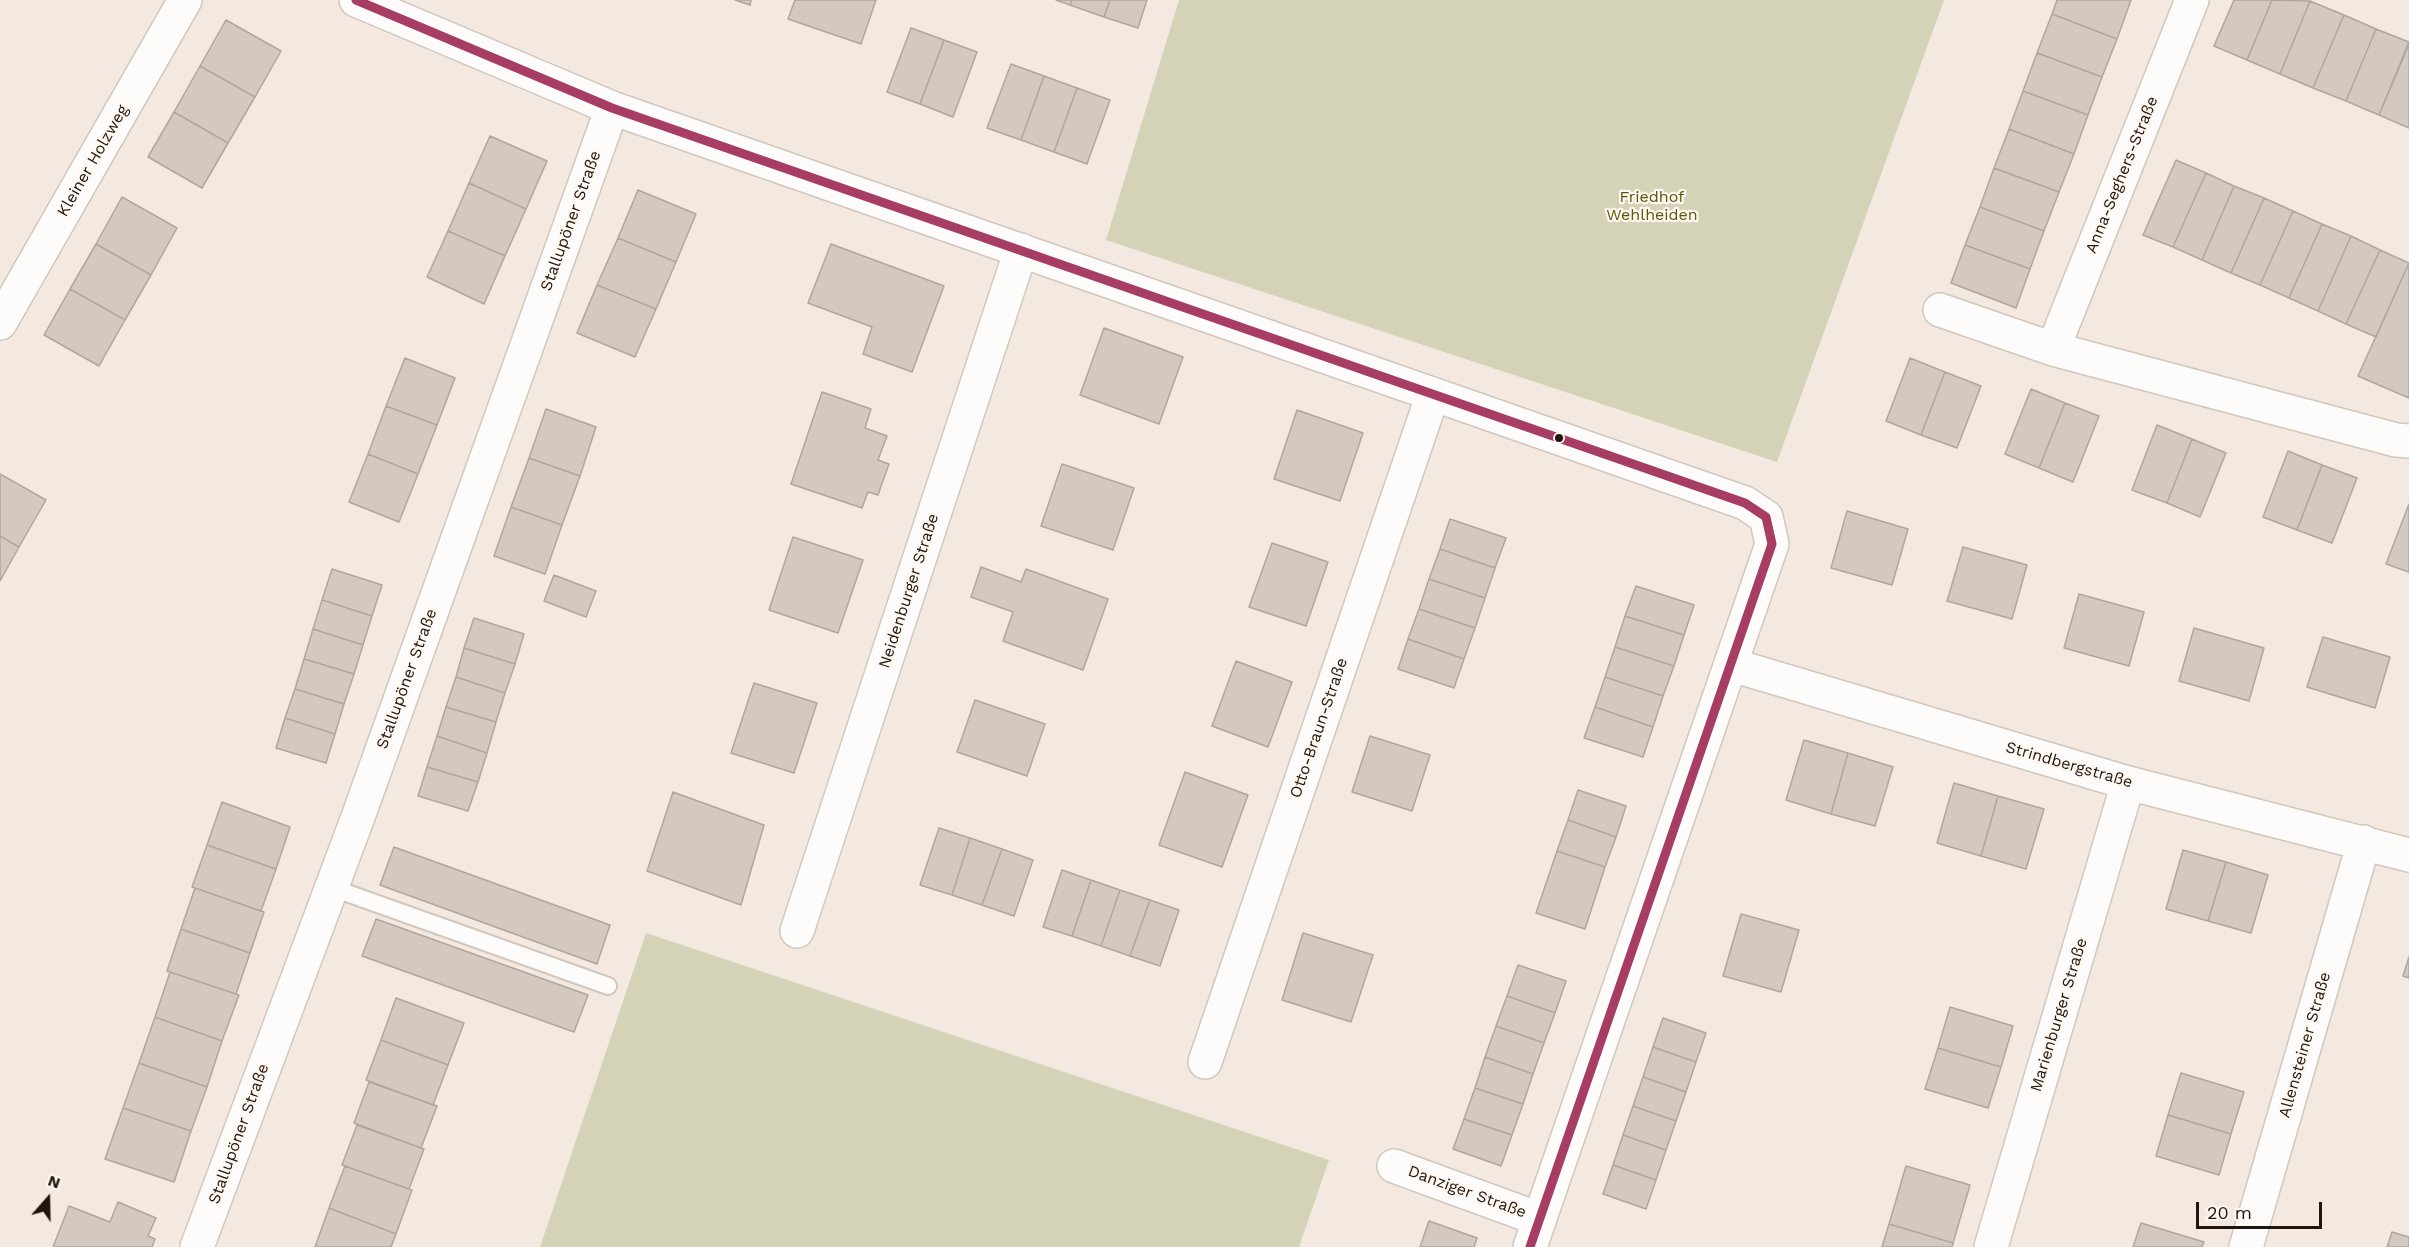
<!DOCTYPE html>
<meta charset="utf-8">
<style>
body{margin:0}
#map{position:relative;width:2409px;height:1247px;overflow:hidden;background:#f3e9e0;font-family:"Work Sans",sans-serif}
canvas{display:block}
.north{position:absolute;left:18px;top:1169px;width:60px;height:60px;-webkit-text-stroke:4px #fef7f2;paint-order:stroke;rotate:20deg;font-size:16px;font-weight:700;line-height:24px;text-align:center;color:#21160d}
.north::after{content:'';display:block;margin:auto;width:21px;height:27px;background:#21160d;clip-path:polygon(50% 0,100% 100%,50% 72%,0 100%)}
.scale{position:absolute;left:2196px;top:1202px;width:126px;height:27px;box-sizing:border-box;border:3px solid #21160d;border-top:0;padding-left:8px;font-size:18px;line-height:21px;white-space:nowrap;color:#21160d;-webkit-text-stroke:4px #fef7f2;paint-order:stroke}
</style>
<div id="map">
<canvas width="2409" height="1247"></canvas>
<div class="north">N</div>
<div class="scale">20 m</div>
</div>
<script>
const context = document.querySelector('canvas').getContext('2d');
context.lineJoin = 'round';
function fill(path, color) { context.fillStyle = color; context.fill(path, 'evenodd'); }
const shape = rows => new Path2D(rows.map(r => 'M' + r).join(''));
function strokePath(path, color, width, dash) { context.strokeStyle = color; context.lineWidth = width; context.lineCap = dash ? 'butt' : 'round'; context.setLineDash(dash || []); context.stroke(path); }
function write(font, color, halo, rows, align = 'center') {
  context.font = font + ' "Work Sans",sans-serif'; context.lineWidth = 4.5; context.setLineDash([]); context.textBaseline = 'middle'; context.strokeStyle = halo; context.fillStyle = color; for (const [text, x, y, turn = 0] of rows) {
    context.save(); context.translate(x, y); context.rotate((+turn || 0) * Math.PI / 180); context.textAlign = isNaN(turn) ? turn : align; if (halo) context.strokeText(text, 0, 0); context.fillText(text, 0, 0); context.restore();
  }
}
fill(shape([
 [1179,0,1944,0,1777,462,1106,240],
 [646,933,1329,1160,1299,1247,540,1247]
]), '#d4d3b7');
const building = shape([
 [735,0,751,0,750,5,735,0],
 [795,0,876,0,861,44,788,19,795,0],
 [1056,0,1072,0,1070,5,1056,0],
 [1072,0,1110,0,1104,17,1070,5,1072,0],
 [1110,0,1147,0,1138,28,1104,17,1110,0],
 [2057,0,2131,0,2117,39,2052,14,2057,0],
 [2234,0,2272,0,2247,60,2214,46,2234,0],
 [2272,0,2310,1,2280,74,2247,60,2272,0],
 [2310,1,2344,15,2313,88,2280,74,2310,1],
 [2052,14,2117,39,2102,77,2037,53,2052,14],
 [2344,15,2376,29,2346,101,2313,88,2344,15],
 [226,20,281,51,255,97,200,66,226,20],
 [911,28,944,40,920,104,887,92,911,28],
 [2376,29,2409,42,2379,115,2346,101,2376,29],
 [944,40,977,52,953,117,920,104,944,40],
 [2409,44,2409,128,2379,115,2409,44],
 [2037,53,2102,77,2088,115,2023,91,2037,53],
 [1011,64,1044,76,1021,140,987,128,1011,64],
 [200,66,255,97,228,143,174,112,200,66],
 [1044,76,1077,88,1054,152,1021,140,1044,76],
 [1077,88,1110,100,1087,164,1054,152,1077,88],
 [2023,91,2088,115,2074,154,2009,129,2023,91],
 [174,112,228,143,202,188,148,157,174,112],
 [2009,129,2074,154,2059,192,1994,168,2009,129],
 [490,136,547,161,526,209,469,183,490,136],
 [2176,160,2206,173,2173,247,2143,235,2176,160],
 [1994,168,2059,192,2044,231,1980,207,1994,168],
 [2206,173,2234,186,2202,260,2173,247,2206,173],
 [469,183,526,209,505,256,448,231,469,183],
 [2234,186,2264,198,2231,273,2202,260,2234,186],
 [638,190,696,214,676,262,618,238,638,190],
 [122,197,177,228,151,275,96,244,122,197],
 [2264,198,2293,211,2260,285,2231,273,2264,198],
 [1980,207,2044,231,2030,269,1965,245,1980,207],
 [2293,211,2322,224,2289,298,2260,285,2293,211],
 [2322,224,2351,236,2318,311,2289,298,2322,224],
 [448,231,505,256,484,304,427,277,448,231],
 [2351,236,2380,250,2346,324,2318,311,2351,236],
 [618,238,676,262,656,309,597,285,618,238],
 [96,244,151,275,125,320,70,289,96,244],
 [831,244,944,286,912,372,863,354,872,327,808,303,831,244],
 [1965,245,2030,269,2016,308,1951,283,1965,245],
 [2380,250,2409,263,2376,337,2346,324,2380,250],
 [2409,263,2409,398,2358,376,2409,263],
 [597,285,656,309,635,357,577,333,597,285],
 [70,289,125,320,99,366,44,335,70,289],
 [1104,328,1183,357,1159,424,1080,395,1104,328],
 [405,358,455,378,437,425,386,406,405,358],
 [1910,358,1945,372,1921,435,1886,421,1910,358],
 [1945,372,1981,386,1957,448,1921,435,1945,372],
 [2031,389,2065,403,2039,468,2005,454,2031,389],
 [822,392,871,409,865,428,887,436,878,460,889,464,878,495,868,492,862,508,791,484,822,392],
 [2065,403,2099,416,2073,482,2039,468,2065,403],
 [386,406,437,425,418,474,368,454,386,406],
 [546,409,596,427,580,476,529,458,546,409],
 [1297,410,1363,433,1340,501,1274,479,1297,410],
 [2157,425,2192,439,2167,503,2132,490,2157,425],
 [2192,439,2226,453,2200,517,2167,503,2192,439],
 [2288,451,2322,465,2297,530,2263,517,2288,451],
 [368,454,418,474,399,522,349,502,368,454],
 [529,458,580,476,562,525,511,507,529,458],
 [1062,464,1134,488,1113,550,1041,526,1062,464],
 [2322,465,2357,478,2332,543,2297,530,2322,465],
 [0,474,46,500,19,547,0,536,0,474],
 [2409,504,2409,572,2386,564,2409,504],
 [511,507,562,525,545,574,494,556,511,507],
 [1847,511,1908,529,1892,585,1831,568,1847,511],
 [1450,519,1506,538,1495,568,1440,549,1450,519],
 [0,536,19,547,0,581,0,536],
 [793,537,863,560,838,633,769,610,793,537],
 [1272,543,1328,562,1306,626,1249,607,1272,543],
 [1963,547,2027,565,2012,619,1947,601,1963,547],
 [1440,549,1495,568,1485,598,1429,579,1440,549],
 [981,567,1021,582,1026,569,1108,599,1083,670,1003,641,1013,612,971,597,981,567],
 [332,569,382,585,372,616,322,600,332,569],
 [554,575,596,591,586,617,544,601,554,575],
 [1429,579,1485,598,1475,628,1419,609,1429,579],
 [1636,586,1694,605,1684,635,1625,616,1636,586],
 [2079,594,2144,612,2129,666,2064,648,2079,594],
 [322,600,372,616,363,645,313,629,322,600],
 [1419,609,1475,628,1464,659,1408,639,1419,609],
 [1625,616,1684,635,1674,666,1615,647,1625,616],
 [474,618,524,634,515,664,464,648,474,618],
 [2194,628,2264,648,2249,701,2179,681,2194,628],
 [313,629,363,645,354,674,304,659,313,629],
 [2323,637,2390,657,2375,708,2307,687,2323,637],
 [1408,639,1464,659,1454,688,1398,669,1408,639],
 [1615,647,1674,666,1663,696,1605,677,1615,647],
 [464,648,515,664,505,693,456,677,464,648],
 [304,659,354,674,344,704,295,689,304,659],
 [1236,661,1292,682,1268,747,1212,726,1236,661],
 [456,677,505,693,496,722,446,707,456,677],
 [1605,677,1663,696,1653,727,1595,707,1605,677],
 [754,683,817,703,794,773,731,753,754,683],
 [295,689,344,704,335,734,285,718,295,689],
 [975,700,1045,724,1027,776,957,752,975,700],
 [446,707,496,722,487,753,437,736,446,707],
 [1595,707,1653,727,1643,757,1584,738,1595,707],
 [285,718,335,734,326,763,276,748,285,718],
 [437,736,487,753,478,782,427,767,437,736],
 [1370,736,1430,755,1412,811,1352,792,1370,736],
 [1804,740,1848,753,1831,814,1786,800,1804,740],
 [1848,753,1893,767,1875,826,1831,814,1848,753],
 [427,767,478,782,468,811,418,796,427,767],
 [1185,772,1248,795,1222,867,1159,845,1185,772],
 [1954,783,1998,796,1981,856,1937,843,1954,783],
 [1578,790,1626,806,1616,837,1568,820,1578,790],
 [673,792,764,825,741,905,647,871,673,792],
 [1998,796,2044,809,2026,869,1981,856,1998,796],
 [222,802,290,827,276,869,207,845,222,802],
 [1568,820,1616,837,1605,867,1557,851,1568,820],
 [939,828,970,838,952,895,920,885,939,828],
 [970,838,1002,849,982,905,952,895,970,838],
 [207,845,276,869,261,911,192,887,207,845],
 [394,847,610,925,597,964,380,885,394,847],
 [1002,849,1033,860,1014,916,982,905,1002,849],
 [2183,850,2226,862,2208,921,2166,909,2183,850],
 [1557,851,1605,867,1585,929,1536,913,1557,851],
 [2226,862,2268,875,2251,933,2208,921,2226,862],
 [1062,870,1091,880,1072,936,1043,927,1062,870],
 [1091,880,1120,890,1101,946,1072,936,1091,880],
 [195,888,264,912,250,953,181,929,195,888],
 [1120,890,1150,900,1130,956,1101,946,1120,890],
 [1150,900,1179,910,1160,966,1130,956,1150,900],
 [1741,914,1799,930,1781,992,1723,976,1741,914],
 [376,919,588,995,574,1032,362,956,376,919],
 [181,929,250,953,236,994,167,971,181,929],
 [1303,933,1373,955,1351,1022,1282,1000,1303,933],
 [2409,957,2409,978,2403,976,2409,957],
 [1518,965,1566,981,1555,1013,1507,996,1518,965],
 [170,972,239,995,222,1041,155,1017,170,972],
 [1507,996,1555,1013,1544,1043,1496,1026,1507,996],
 [396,998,464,1023,448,1065,381,1040,396,998],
 [1950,1007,2013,1026,2001,1067,1938,1048,1950,1007],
 [155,1017,222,1041,207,1087,139,1063,155,1017],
 [1663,1018,1706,1033,1696,1062,1653,1047,1663,1018],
 [1496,1026,1544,1043,1533,1074,1485,1057,1496,1026],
 [381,1040,448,1065,433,1105,366,1080,381,1040],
 [1653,1047,1696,1062,1686,1092,1643,1077,1653,1047],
 [1938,1048,2001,1067,1988,1108,1925,1089,1938,1048],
 [1485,1057,1533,1074,1523,1104,1475,1088,1485,1057],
 [139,1063,207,1087,191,1131,123,1108,139,1063],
 [2181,1073,2244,1092,2231,1134,2168,1115,2181,1073],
 [1643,1077,1686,1092,1676,1121,1633,1106,1643,1077],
 [369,1082,437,1106,421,1148,354,1123,369,1082],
 [1475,1088,1523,1104,1512,1135,1464,1119,1475,1088],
 [1633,1106,1676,1121,1666,1150,1623,1135,1633,1106],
 [123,1108,191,1131,174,1182,105,1159,123,1108],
 [2168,1115,2231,1134,2219,1175,2156,1156,2168,1115],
 [1464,1119,1512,1135,1501,1166,1453,1149,1464,1119],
 [357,1125,424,1149,409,1189,342,1165,357,1125],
 [1623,1135,1666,1150,1656,1180,1613,1165,1623,1135],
 [1613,1165,1656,1180,1646,1209,1603,1194,1613,1165],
 [345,1166,412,1190,396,1234,329,1208,345,1166],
 [1906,1166,1970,1185,1953,1243,1889,1224,1906,1166],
 [118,1202,156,1218,148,1236,155,1239,152,1247,53,1247,69,1206,110,1222,118,1202],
 [329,1208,396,1234,391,1247,315,1247,329,1208],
 [1429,1221,1477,1238,1474,1247,1420,1247,1429,1221],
 [2141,1223,2204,1242,2202,1247,2133,1247,2141,1223],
 [1889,1224,1953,1243,1952,1247,1882,1247,1889,1224],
 [2392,1232,2409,1237,2409,1247,2387,1247,2392,1232]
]);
fill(building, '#d3c9c0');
strokePath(building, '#b0a69e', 1.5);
const service = shape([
 [330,887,608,986]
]);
const minor = shape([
 [356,0,612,108,1745,503,1766,517,1772,544,1530,1247],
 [1940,310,2053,349,2396,440,2409,441],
 [0,323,185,0],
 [2053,349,2192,0],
 [1732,665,2128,783,2409,855],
 [797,931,1021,250],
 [1205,1062,1433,394],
 [1394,1166,1539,1219],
 [197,1247,358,817,612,108],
 [1991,1247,2128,783],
 [2246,1247,2364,842]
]);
strokePath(service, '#d1c7bd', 20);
strokePath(minor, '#d1c7bd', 36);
strokePath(service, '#fdfcfa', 16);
strokePath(minor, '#fdfcfa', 33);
strokePath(shape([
 [356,0,612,108,1745,503,1766,517,1772,544],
 [1530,1247,1772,544]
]), '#a73c65', 9);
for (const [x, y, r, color] of [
 [1559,438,5,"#21160d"]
]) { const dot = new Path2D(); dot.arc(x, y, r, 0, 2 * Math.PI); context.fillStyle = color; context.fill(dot); strokePath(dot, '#fef7f2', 2); }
write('16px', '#21160d', '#fef7f2', [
 ["Kleiner Holzweg",93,161,-60],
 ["Anna-Seghers-Straße",2122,175,-68],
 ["Stallupöner Straße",571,221,-70],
 ["Neidenburger Straße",909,591,-72],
 ["Stallupöner Straße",407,679,-70],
 ["Otto-Braun-Straße",1319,728,-71],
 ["Strindbergstraße",2069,765,16],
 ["Marienburger Straße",2059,1015,-73],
 ["Allensteiner Straße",2305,1045,-74],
 ["Stallupöner Straße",239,1134,-70],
 ["Danziger Straße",1467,1192,20]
]);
write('16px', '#545b06', '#fef7f2', [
 ["Friedhof",1652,197],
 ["Wehlheiden",1652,215]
]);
</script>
